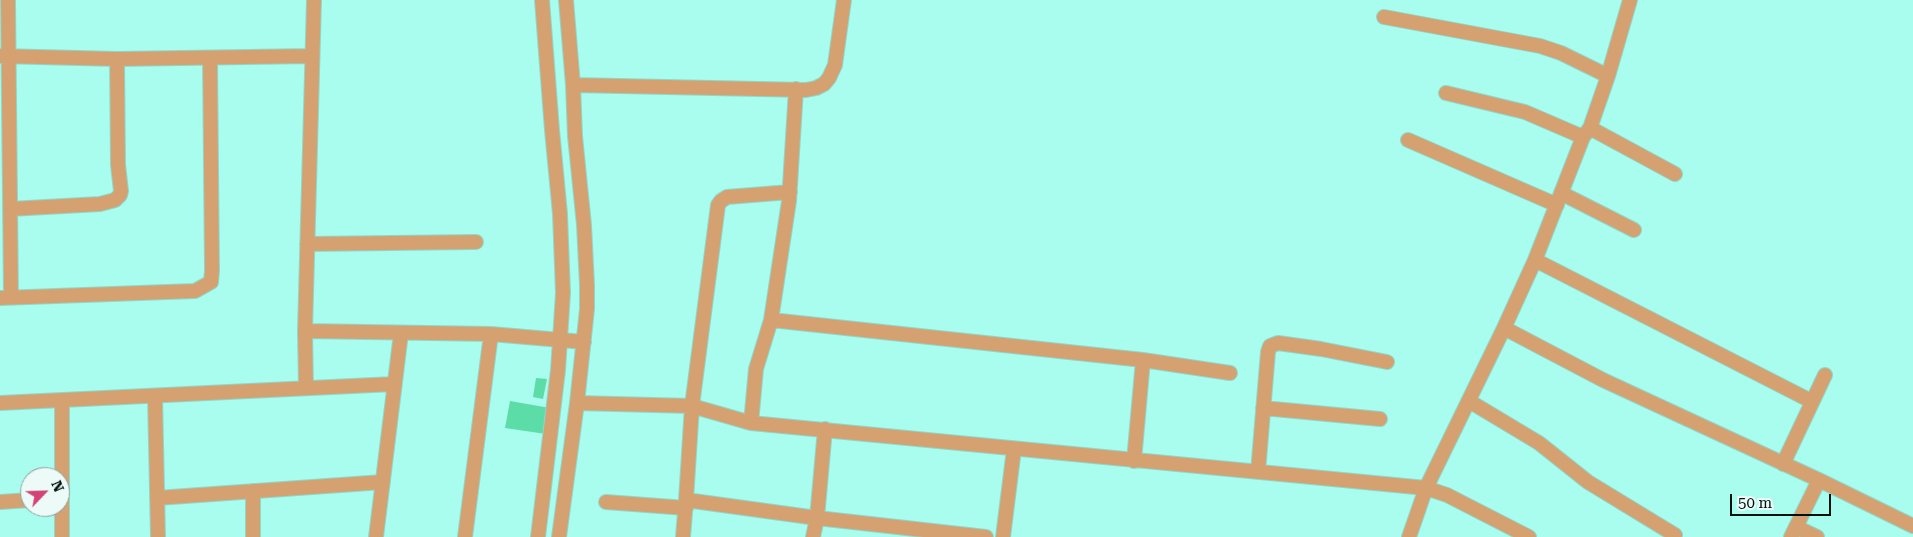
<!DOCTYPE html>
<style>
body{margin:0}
#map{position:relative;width:1913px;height:537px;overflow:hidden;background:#a9fdef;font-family:"Roboto Serif",serif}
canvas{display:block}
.north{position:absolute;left:20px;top:467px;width:50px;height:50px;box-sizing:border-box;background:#ecfbf8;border:1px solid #8e9d9a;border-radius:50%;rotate:66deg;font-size:14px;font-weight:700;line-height:20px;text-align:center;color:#00100c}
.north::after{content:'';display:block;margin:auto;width:18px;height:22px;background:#d14475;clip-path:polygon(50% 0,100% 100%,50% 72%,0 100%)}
.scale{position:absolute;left:1730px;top:494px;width:101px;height:22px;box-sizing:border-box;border:2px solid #00100c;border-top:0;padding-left:6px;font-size:15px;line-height:18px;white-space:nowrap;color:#00100c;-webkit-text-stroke:4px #ecfbf8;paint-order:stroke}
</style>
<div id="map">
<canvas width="1913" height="537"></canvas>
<div class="north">N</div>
<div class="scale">50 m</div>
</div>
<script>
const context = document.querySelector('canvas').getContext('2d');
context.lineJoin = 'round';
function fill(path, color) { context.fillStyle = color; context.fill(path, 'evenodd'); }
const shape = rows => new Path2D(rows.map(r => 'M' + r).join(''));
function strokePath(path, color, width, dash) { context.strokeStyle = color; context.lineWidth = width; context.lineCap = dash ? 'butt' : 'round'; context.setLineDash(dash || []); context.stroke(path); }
fill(shape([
 [536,378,547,379,543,399,533,397],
 [510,401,550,408,546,434,505,428]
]), '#5cdda7');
const minor = shape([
 [8,0,11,297],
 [314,0,305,331,491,334,584,342],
 [1384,17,1540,46,1561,53,1608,76],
 [0,56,117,59,311,56],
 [573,85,806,90,816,88,824,84,829,78,835,65,844,0],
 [1446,93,1525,112,1583,137],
 [1590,128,1675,174],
 [1408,140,1557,205],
 [790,192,727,197,721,201,718,205,692,406,686,500,817,518,986,537],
 [1561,193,1634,230],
 [10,209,100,204,115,200,120,195,121,191,118,165,117,59],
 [307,244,476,242],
 [1535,260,1811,401],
 [0,298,195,291,211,282,212,271,210,58],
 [771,320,1143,360,1230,373],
 [1504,328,1603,380,1819,480,1913,526],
 [305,331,306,388],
 [155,396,158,537],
 [62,400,62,537],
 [1469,401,1539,443,1588,482,1675,535],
 [0,403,394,384],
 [577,403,692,406,751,423,1426,488,1447,495,1529,537],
 [1263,408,1380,419],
 [751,423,756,369,771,320,789,201,796,89],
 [1134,461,1143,360],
 [1783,464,1825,375],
 [1258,472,1268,352,1270,346,1278,343,1321,349,1387,362],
 [157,498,383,482],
 [0,502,30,500],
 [606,502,686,508],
 [1796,527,1817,537],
 [253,537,253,491],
 [376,537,401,333],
 [465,537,491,334],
 [538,537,558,370,563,293,560,214,552,130,542,0],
 [559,537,577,403,587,309,587,285,584,225,575,136,573,85,566,0],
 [683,537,686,500],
 [813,537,817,518,825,429],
 [1003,537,1014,449],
 [1409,537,1426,488,1504,328,1535,260,1583,137,1590,128,1608,76,1630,0],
 [1791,537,1819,480]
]);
strokePath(minor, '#8ed7cb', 16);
strokePath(minor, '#d6a171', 14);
</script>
